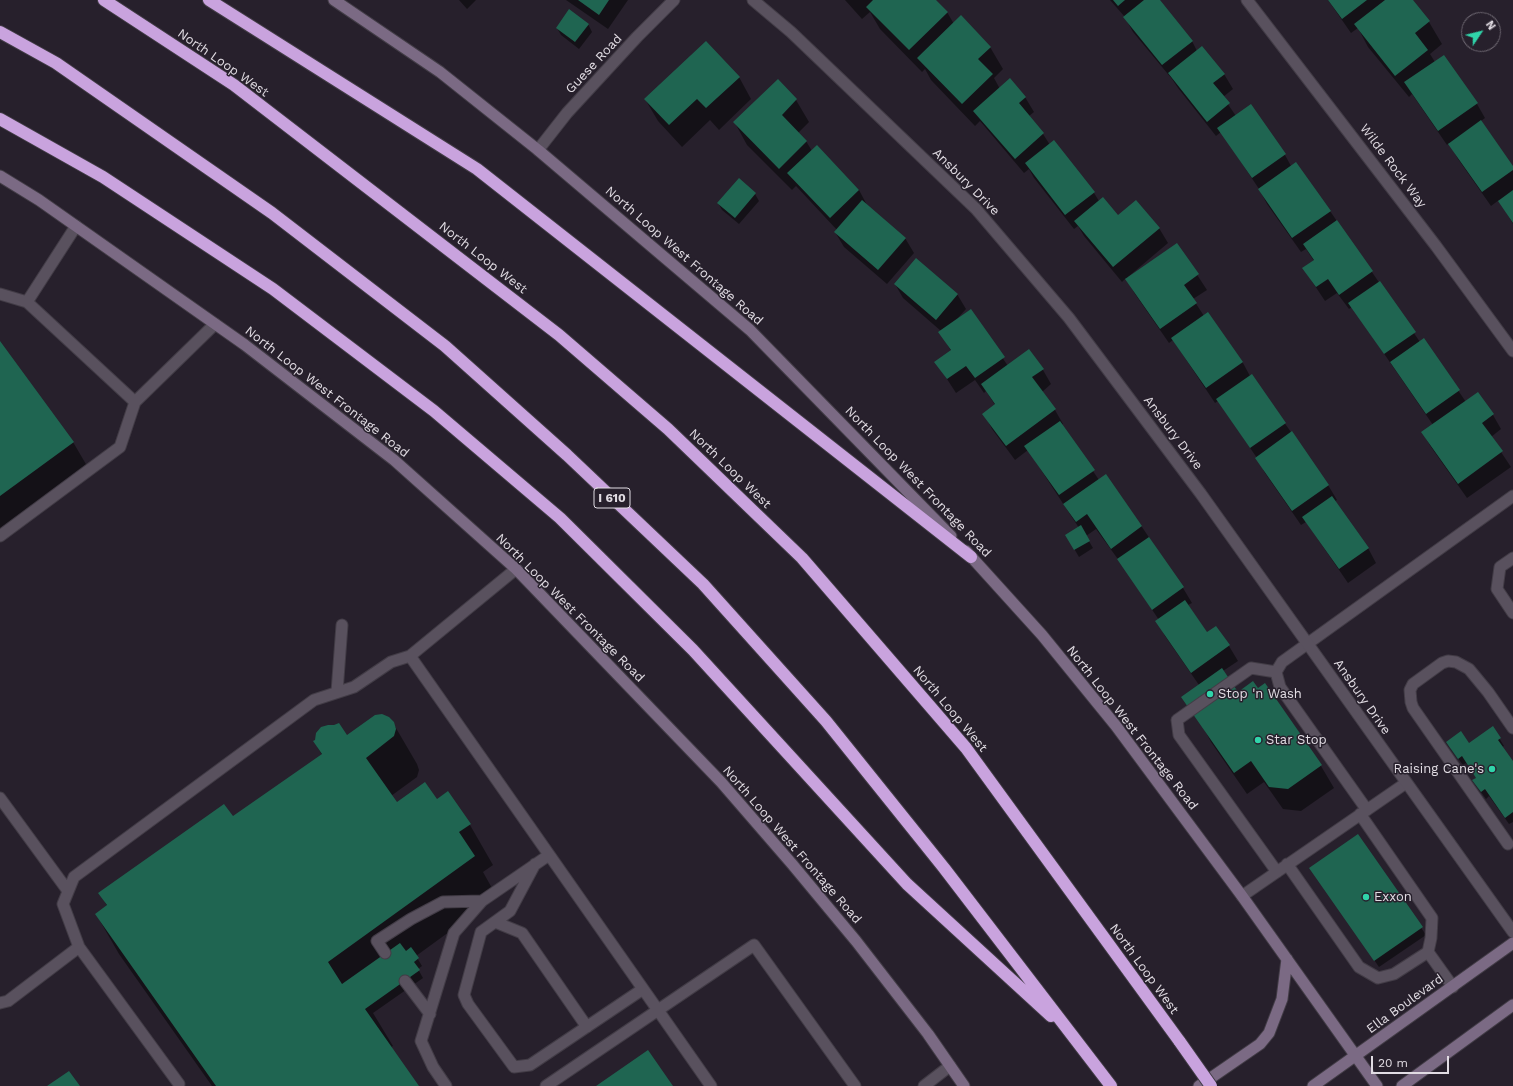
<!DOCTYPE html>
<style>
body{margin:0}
#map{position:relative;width:1513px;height:1086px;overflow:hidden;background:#27202c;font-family:"Work Sans",sans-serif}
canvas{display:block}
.north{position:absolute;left:1461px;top:12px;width:40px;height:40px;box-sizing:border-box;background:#27202c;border:1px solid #716b75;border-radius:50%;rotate:55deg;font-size:11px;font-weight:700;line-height:16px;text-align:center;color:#e1dce3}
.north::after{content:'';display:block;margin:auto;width:14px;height:18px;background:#30d4aa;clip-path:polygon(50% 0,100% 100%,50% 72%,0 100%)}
.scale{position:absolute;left:1371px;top:1056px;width:78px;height:18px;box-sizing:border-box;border:2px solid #e1dce3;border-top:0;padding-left:5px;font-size:12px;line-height:14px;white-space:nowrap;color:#e1dce3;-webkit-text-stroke:3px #27202c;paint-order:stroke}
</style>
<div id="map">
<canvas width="1513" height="1086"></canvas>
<div class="north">N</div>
<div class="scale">20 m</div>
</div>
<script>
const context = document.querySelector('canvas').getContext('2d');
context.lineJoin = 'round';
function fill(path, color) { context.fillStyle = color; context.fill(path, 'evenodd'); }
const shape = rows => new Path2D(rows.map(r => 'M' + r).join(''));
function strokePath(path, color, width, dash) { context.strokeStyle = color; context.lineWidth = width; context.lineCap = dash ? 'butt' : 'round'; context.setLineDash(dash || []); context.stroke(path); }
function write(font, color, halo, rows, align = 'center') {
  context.font = font + ' "Work Sans",sans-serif'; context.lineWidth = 3; context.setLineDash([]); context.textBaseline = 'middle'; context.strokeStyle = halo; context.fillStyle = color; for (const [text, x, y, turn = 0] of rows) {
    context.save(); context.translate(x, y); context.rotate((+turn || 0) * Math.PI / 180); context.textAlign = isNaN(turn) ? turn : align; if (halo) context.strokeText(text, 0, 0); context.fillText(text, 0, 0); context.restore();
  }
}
fill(shape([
 [459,0,476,0,467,9],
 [566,0,628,0,608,29],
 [845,0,935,0,947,12,954,24,990,47,1003,69,994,78,1000,89,1025,97,1034,112,1029,116,1043,134,1050,145,1094,193,1099,201,1118,216,1159,228,1168,243,1128,277,1129,278,1177,244,1207,290,1193,299,1204,316,1208,313,1243,363,1250,376,1251,375,1328,485,1337,500,1335,501,1368,548,1376,563,1348,583,1306,522,1301,525,1265,473,1257,458,1218,401,1215,403,1173,340,1169,343,1135,294,1126,278,1122,282,1084,236,1078,226,1074,229,1034,178,1029,169,1024,173,980,121,975,126,931,80,925,69,922,72,880,29,870,12,862,19],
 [1110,0,1158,0,1192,41,1197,51,1224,74,1233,89,1223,97,1236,116,1285,155,1291,166,1330,211,1420,342,1423,339,1466,402,1493,415,1501,429,1491,437,1511,467,1467,498,1431,447,1422,432,1433,425,1352,307,1349,309,1337,293,1325,301,1303,268,1314,261,1306,249,1301,252,1267,204,1259,189,1221,132,1216,136,1178,88,1172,79,1133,32,1124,16],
 [1328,0,1411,0,1429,22,1442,44,1430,54,1435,62,1477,104,1485,118,1481,121,1513,167,1513,224,1499,200,1491,206,1458,159,1449,143,1447,145,1412,94,1409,97,1368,47,1358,28,1351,33],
 [588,24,592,32,579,49,561,35,557,28],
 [739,77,751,99,719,130,710,120,682,147,658,121,645,99],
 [778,80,796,100,809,122,798,133,806,141,812,151,859,190,867,205,905,238,914,253,887,284,844,247,835,232,837,230,796,186,792,190,747,145,735,123],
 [755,194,759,201,739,224,722,210,718,203],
 [895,284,957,294,966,309,957,319,970,310,1008,366,1043,370,1051,384,1042,392,1055,410,1063,424,1062,425,1099,480,1106,475,1142,527,1183,588,1192,603,1188,605,1207,633,1216,627,1229,646,1238,661,1223,671,1238,693,1258,690,1265,685,1321,766,1334,788,1301,811,1283,809,1264,782,1247,794,1211,742,1203,727,1199,685,1165,636,1157,621,1159,620,1120,562,1096,529,1086,536,1093,548,1079,557,1066,535,1079,528,1028,450,1015,460,992,429,984,414,995,405,986,391,984,393,975,380,956,393,936,362,951,351,940,332,941,331,903,298],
 [0,343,73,442,90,471,0,537],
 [393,723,417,764,419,770,417,777,391,796,396,804,436,800,447,792,470,825,493,865,483,872,497,897,416,956,422,966,418,969,423,978,373,1013,393,1046,391,1047,418,1086,212,1086,119,954,96,914,107,906,100,893,232,818,322,755,314,741,347,736],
 [1493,728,1504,746,1502,747,1513,763,1513,822,1509,824,1489,796,1486,799,1478,788,1477,778,1466,763,1463,765,1451,749,1469,744],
 [1358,835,1426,935,1379,967,1315,875]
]), '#0007');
fill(shape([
 [578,0,609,0,599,15],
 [873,0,936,0,948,12,909,50,866,7],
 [1113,0,1125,0,1118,6],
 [1144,0,1160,0,1193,41,1162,65,1123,17],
 [1328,0,1367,0,1342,19],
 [1385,0,1413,0,1430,21,1415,33,1428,50,1395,76,1354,24],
 [569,9,589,24,575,42,556,28],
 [961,15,991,47,978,59,993,74,962,104,917,58],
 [706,41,740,77,706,108,697,99,669,125,644,99],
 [1202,46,1225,74,1213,83,1230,103,1207,122,1168,73],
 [1444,55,1478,103,1438,131,1404,82],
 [1010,78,1026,97,1019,103,1044,133,1015,159,973,111],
 [778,79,797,99,782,115,807,141,779,169,733,122],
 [1251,104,1286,154,1252,178,1217,128],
 [1481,120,1513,166,1513,170,1482,192,1448,144],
 [1054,140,1095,192,1065,215,1025,163],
 [817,145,859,190,830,218,787,173],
 [1296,162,1331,211,1292,238,1258,189],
 [739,178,756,193,735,218,717,203],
 [1513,190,1513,223,1498,201],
 [1103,197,1118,215,1136,200,1160,228,1113,267,1074,221],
 [862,200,906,238,878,270,834,232],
 [1337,220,1373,271,1339,295,1328,279,1316,287,1302,268,1314,260,1303,244],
 [1177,243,1199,274,1184,285,1197,303,1160,329,1125,279],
 [916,258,958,294,936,320,894,284],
 [1380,281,1416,332,1384,354,1348,303],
 [971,309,1005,357,975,378,966,366,947,379,934,362,951,350,938,332],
 [1208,312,1243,362,1206,388,1171,338],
 [1424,338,1460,390,1426,414,1390,362],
 [0,341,74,442,0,496],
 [1029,349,1044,369,1032,377,1056,409,1006,446,982,414,995,404,981,384],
 [1252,374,1286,423,1250,448,1216,399],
 [1478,392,1494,414,1482,423,1503,451,1458,484,1421,432],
 [1060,421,1095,470,1059,495,1024,446],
 [1292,431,1329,485,1292,511,1255,458],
 [1106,474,1142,526,1111,549,1087,514,1076,522,1063,504],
 [1332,496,1369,548,1339,569,1302,517],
 [1081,525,1090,541,1074,550,1065,535],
 [1149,537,1184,587,1152,610,1117,559],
 [1185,600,1207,632,1216,626,1230,645,1191,673,1155,621],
 [1222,668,1238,692,1253,681,1258,688,1265,683,1322,765,1288,789,1269,787,1251,761,1234,773,1181,697],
 [382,714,389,717,394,722,396,729,394,736,366,758,397,802,425,782,437,799,448,791,471,824,459,832,475,856,328,962,342,984,400,943,406,951,411,947,419,958,414,962,420,970,365,1009,419,1086,216,1086,95,914,107,905,98,893,224,804,233,816,322,754,313,741,315,740,316,733,321,727,328,725,334,725,339,723,347,735,375,715],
 [1493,726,1501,738,1498,740,1513,761,1513,812,1505,818,1485,789,1481,792,1472,780,1476,778,1462,756,1458,759,1446,742,1461,731,1469,743],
 [1358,834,1423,927,1374,961,1309,868],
 [648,1050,673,1086,596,1086],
 [69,1071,80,1086,47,1086]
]), '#1f6551');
const service = shape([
 [0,294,27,302,135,402],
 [27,302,76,226],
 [0,536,120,447,135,402,215,324],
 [1513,558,1500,567,1497,589,1513,613],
 [410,656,711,1086],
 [1276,672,1251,668,1177,720,1179,735,1277,872],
 [337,692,342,625],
 [0,798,68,891],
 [1367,810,1280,687,1276,672,1282,662,1513,496],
 [1508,844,1413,708,1411,702,1410,690,1413,684,1442,663,1448,661,1456,662,1469,669,1488,692,1513,728],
 [535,864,510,911,481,932,464,995,468,1004,514,1067,530,1065,643,989],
 [1287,864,1359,967,1378,978,1394,974,1428,952,1431,938,1432,918,1360,814],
 [1242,896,1406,783],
 [495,922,522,933,587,1027],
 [1428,952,1453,987],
 [385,953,377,941,411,919,443,902,482,901],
 [405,981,430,1014],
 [0,1003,8,1001,79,947],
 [179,1084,79,947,63,904,74,877,314,700,354,687,391,662,410,656,516,569],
 [446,1086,433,1067,421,1041,454,933,482,901,549,855],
 [546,1086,754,945,855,1086],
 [924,1086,950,1066]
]);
const minor = shape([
 [753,0,791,32,976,209,1069,318,1201,494,1513,932],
 [1247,0,1436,246,1513,351],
 [538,150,567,113,637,37,674,0]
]);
const secondary = shape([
 [334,0,440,72,538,150,750,330,951,536],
 [0,176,39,200,245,345,394,460,516,569,721,782,792,864,856,941,928,1034,964,1086],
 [966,551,1042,635,1116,726,1242,896,1377,1086],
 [1199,1086,1260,1044,1269,1033,1282,999,1287,959],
 [1313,1086,1513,943],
 [1402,1086,1513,1005]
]);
const motorway = shape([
 [104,0,234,85,559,335,668,429,802,558,966,748,1180,1042],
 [209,0,477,169,971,557],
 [0,32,56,63,272,213,445,346,567,455,703,584,826,721,944,868,1111,1086],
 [0,119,103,177,273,289,434,411,560,518,693,650,907,884,1051,1016]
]);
strokePath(service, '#423c46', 13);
strokePath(minor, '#423c46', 13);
strokePath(secondary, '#423c46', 13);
strokePath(motorway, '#423c46', 14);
strokePath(service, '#59515e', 11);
strokePath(minor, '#59515e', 11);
strokePath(secondary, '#7b6a84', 11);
strokePath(motorway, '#c9a3de', 12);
const motorwayBridge = shape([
 [1180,1042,1211,1086]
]);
strokePath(motorwayBridge, '#423c46', 14, []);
strokePath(motorwayBridge, '#c9a3de', 12);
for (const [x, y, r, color] of [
 [1210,694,4,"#30d4aa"],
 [1258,740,4,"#30d4aa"],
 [1492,769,4,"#30d4aa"],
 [1366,897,4,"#30d4aa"]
]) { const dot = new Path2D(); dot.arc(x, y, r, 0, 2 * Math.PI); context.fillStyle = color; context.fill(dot); strokePath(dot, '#27202c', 1.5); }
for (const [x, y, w] of [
 [612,498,36]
]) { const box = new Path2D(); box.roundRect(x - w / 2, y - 10, w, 20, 3); context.fillStyle = '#27202c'; context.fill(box); strokePath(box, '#e1dce3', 1); }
write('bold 12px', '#e1dce3', null, [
 ["I 610",612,498]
]);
write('13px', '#e1dce3', '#27202c', [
 ["North Loop West",223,63,35],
 ["Guese Road",594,64,-47],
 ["Wilde Rock Way",1393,166,53],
 ["Ansbury Drive",966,182,45],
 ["North Loop West Frontage Road",684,256,41],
 ["North Loop West",483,258,38],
 ["North Loop West Frontage Road",327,392,38],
 ["Ansbury Drive",1173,433,53],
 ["North Loop West",730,469,44],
 ["North Loop West Frontage Road",918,482,46],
 ["North Loop West Frontage Road",570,608,45],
 ["Ansbury Drive",1362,697,55],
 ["North Loop West",950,709,50],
 ["North Loop West Frontage Road",1132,728,52],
 ["North Loop West Frontage Road",792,845,49],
 ["North Loop West",1144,969,54],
 ["Ella Boulevard",1405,1004,-36]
]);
write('13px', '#e1dce3', '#27202c', [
 ["Stop 'n Wash",1218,694],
 ["Star Stop",1266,740],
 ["Raising Cane's",1484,769,"right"],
 ["Exxon",1374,897]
], 'left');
</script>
